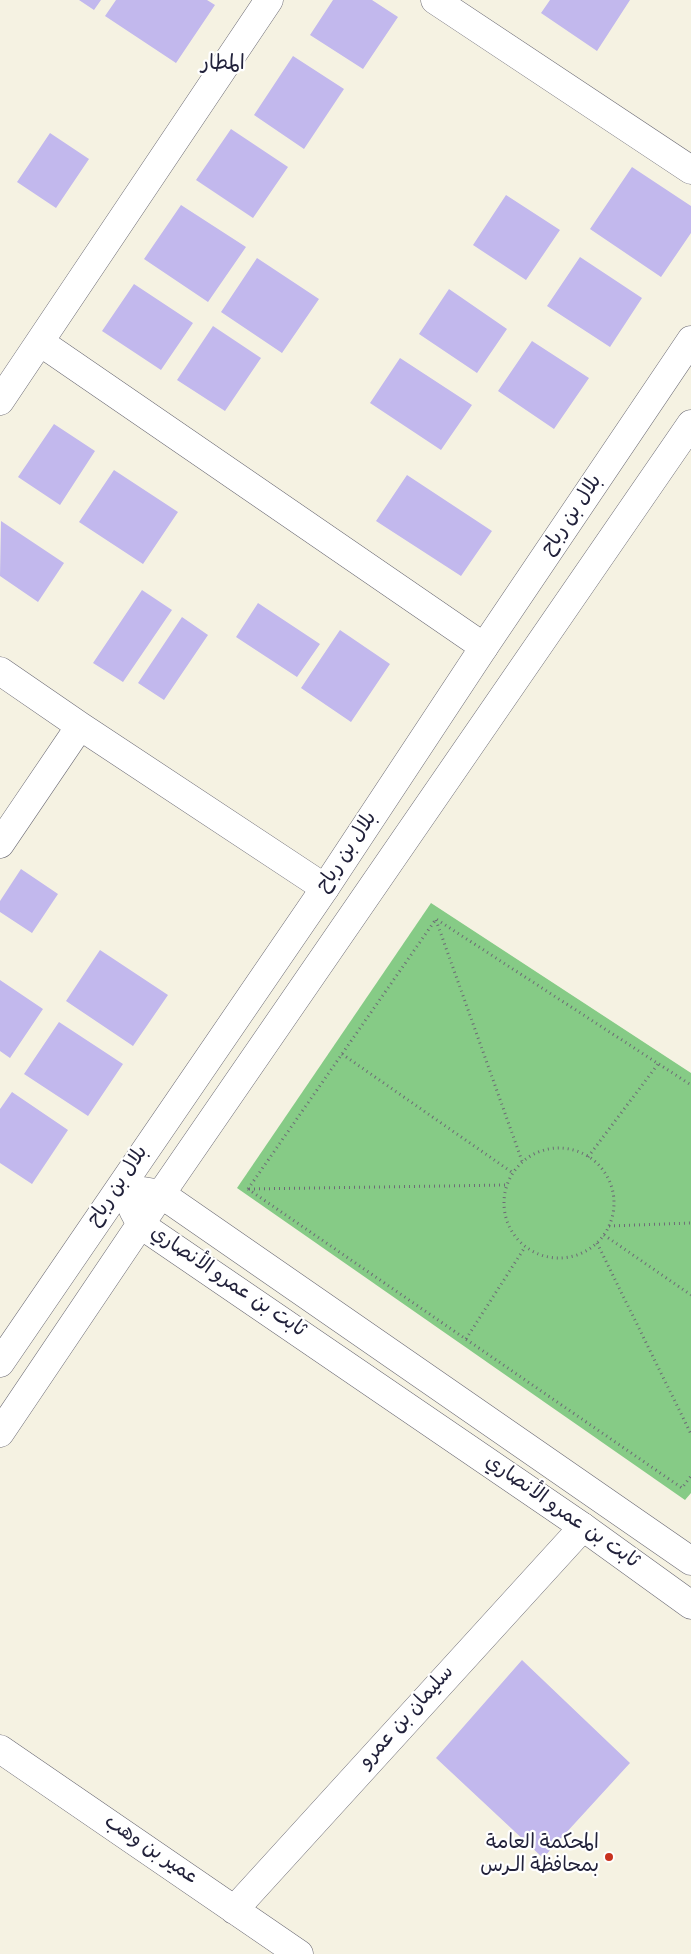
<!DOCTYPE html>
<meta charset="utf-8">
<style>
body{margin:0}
canvas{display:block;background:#f5f2e2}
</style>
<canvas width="691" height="1954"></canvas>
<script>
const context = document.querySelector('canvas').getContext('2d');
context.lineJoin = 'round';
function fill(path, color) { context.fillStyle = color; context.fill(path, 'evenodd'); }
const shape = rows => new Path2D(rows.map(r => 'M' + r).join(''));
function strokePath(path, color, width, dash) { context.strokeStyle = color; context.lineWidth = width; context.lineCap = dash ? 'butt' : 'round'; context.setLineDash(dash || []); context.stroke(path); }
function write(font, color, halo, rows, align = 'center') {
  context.font = font + ' "Indie Flower","Playpen Sans Arabic",sans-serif'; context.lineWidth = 4.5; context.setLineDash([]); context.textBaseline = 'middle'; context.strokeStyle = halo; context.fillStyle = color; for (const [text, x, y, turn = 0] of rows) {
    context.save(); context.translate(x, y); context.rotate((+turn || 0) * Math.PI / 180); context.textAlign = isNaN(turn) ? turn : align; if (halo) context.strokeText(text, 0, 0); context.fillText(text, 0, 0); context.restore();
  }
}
fill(shape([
 [431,903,691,1073,691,1493,685,1500,237,1188]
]), '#86cb86');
fill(shape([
 [79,0,101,0,94,10],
 [116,0,207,0,215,5,176,63,105,16],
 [333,0,372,0,398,17,363,69,310,35],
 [550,0,630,0,597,51,541,13],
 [293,56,344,89,304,149,254,115],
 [231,129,288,167,253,218,196,180],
 [50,133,89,159,56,208,17,182],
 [632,167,691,206,691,233,661,277,590,229],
 [506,195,560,230,526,280,473,245],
 [181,205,246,247,208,302,144,259],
 [580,257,642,298,610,347,547,306],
 [257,258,319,299,282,353,221,312],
 [134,284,193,323,161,370,102,331],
 [449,289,507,329,477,373,419,334],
 [213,326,261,358,225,411,177,380],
 [532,341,589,378,554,429,498,391],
 [400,358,472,405,441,450,370,403],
 [54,424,95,451,60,505,18,477],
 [114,470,178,512,143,564,79,522],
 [407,475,492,531,461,576,376,521],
 [1,521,64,563,38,602,0,576],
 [142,590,172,610,123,682,93,663],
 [258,603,320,644,297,677,236,637],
 [182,617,208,635,164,700,138,683],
 [340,630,390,664,351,722,301,688],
 [21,869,58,894,32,933,0,912,0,901],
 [100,950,168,995,133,1046,66,1001],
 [0,980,43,1009,10,1058,0,1051],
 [59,1022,123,1064,88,1116,24,1074],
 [12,1092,68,1130,32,1184,0,1163,0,1109],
 [522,1660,630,1763,543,1858,436,1758]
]), '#c2b8ed');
const minor = shape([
 [435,0,691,170],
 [40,342,484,647],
 [0,401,269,0],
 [0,671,80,726,325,888],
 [0,844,80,726],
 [0,1749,299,1954],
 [234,1910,583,1527]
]);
const tertiary = shape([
 [143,1191,161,1194,691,1561],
 [133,1210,141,1225,583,1527,691,1605],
 [0,1363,325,888,484,647,691,340],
 [0,1433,161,1194,691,424]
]);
strokePath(minor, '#6c6b75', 29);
strokePath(tertiary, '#6c6b75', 29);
strokePath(shape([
 [436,920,522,1161],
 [342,1054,513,1173],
 '504 1203a55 55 0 1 1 110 0a55 55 0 1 1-110 0Z',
 [588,1157,658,1064],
 [248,1189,436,919,691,1085],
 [248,1189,682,1488,691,1476],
 [249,1189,507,1185],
 [609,1226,691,1223],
 [604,1235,691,1295],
 [597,1243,691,1434],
 [466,1339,525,1247]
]), '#6c6b75', 3, [1, 4]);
strokePath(minor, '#fff', 28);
strokePath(tertiary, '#fff', 28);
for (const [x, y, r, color] of [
 [609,1857,5,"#c8321e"]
]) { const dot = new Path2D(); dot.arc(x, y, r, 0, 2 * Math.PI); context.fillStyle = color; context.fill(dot); strokePath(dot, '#fff', 2); }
write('20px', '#22223b', '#fff', [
 ["بلال بن رباح",573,516,-56],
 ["بلال بن رباح",348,853,-56],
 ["بلال بن رباح",119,1187,-56],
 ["ثابت بن عمرو الأنصاري",227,1283,34],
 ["ثابت بن عمرو الأنصاري",561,1513,35],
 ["سليمان بن عمرو",408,1718,-48],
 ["عمير بن وهب",150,1851,34]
]);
write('20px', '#22223b', '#fff', [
 ["المحكمة العامة",599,1845],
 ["بمحافظة الـرس",599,1868]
], 'right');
write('21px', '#22223b', '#fff', [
 ["المطار",223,66]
]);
</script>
